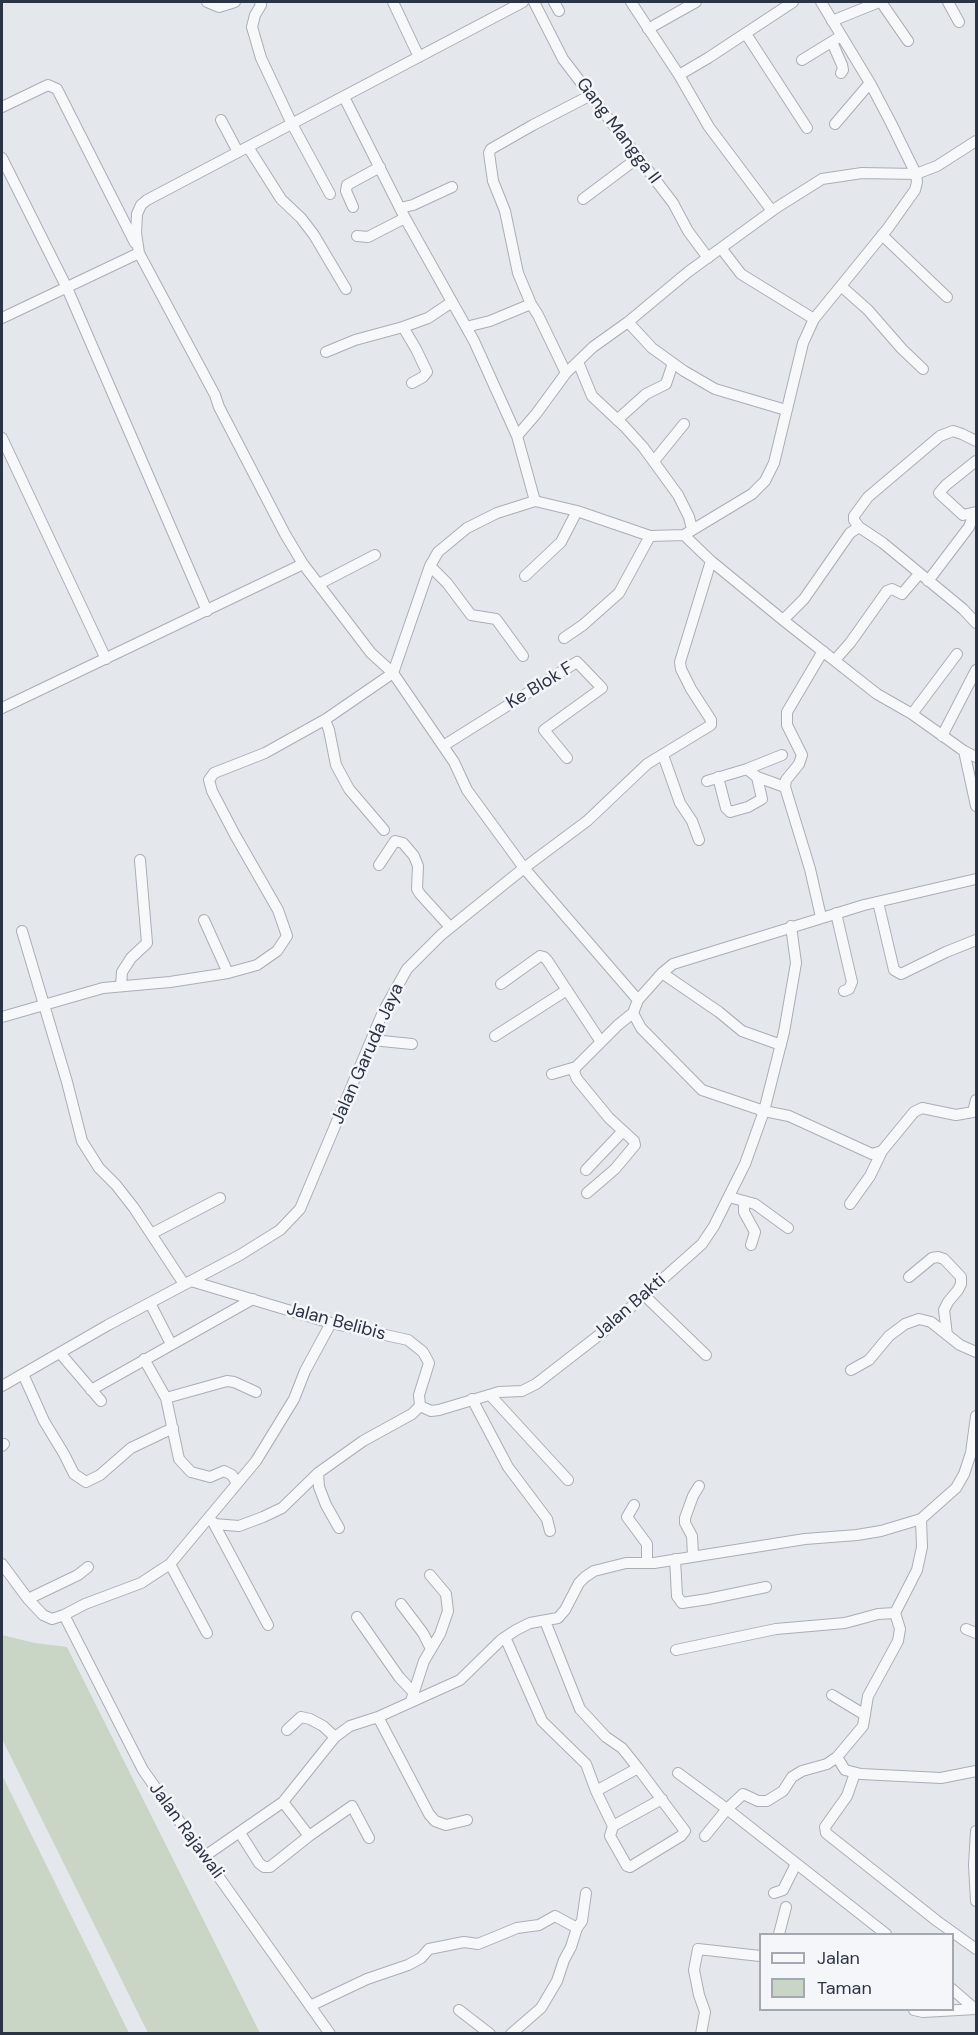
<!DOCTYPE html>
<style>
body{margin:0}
#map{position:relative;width:978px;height:2035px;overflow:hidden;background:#e4e7ec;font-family:"DM Sans",sans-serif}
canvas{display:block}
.frame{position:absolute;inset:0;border:3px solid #2b3445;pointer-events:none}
.legend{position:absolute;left:759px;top:1933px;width:195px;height:78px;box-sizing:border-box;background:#f4f6f9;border:2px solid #a4a8b1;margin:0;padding:8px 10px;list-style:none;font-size:18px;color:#2b3445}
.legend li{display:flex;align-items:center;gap:12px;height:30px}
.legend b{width:30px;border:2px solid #a4a8b1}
</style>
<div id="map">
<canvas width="978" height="2035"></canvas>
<div class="frame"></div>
<ul class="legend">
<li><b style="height:8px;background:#f7f8fa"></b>Jalan</li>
<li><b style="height:16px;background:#c9d6c5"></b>Taman</li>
</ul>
</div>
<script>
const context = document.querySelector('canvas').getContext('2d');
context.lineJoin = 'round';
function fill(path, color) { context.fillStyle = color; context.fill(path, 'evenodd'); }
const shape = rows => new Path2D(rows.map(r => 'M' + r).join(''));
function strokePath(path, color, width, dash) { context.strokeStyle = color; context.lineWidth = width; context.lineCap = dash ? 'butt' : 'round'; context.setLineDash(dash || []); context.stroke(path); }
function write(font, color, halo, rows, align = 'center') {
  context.font = font + ' "DM Sans",sans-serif'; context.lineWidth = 5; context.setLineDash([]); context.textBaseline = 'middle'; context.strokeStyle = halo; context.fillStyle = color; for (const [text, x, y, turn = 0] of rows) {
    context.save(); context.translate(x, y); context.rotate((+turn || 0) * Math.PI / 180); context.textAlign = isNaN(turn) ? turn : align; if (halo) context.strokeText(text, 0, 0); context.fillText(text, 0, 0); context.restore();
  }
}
fill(shape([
 [2,1635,35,1643,67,1647,260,2033,148,2033,2,1739],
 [2,1775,129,2033,2,2033]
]), '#c9d6c5');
const minor = shape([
 [207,2,219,7,235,2],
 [260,2,261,5,255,15,252,27,261,58,292,124,330,194],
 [393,2,419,57],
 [534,2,563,59,673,203,688,231,708,258],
 [554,2,559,11],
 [631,2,679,75,709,127,772,211],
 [821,2,870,83,891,123,916,174,917,182,915,190,888,228,814,319,803,343,774,463,765,481,752,494,684,535,711,561,783,620,877,694,912,714,964,751,976,757],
 [881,2,908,41],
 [948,2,959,22],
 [832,21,879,2],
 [648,29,696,2],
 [746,34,807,128],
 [832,42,842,65,843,70,841,73],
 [802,60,841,36],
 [679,75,708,58,793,2],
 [344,97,405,218,474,341,517,436,535,501],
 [2,107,48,85,57,89,135,243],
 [221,120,238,152],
 [835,124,870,83],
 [248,147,281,199,301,218,314,235,346,289],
 [2,158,67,288,207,611],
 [583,199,639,157],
 [353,207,346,191,347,185,380,167],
 [400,208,413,205,452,187],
 [882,235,947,297],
 [357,236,368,237,405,218],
 [721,248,741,274,814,319],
 [841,286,868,310,902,349,923,369],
 [531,304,518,273,505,211,493,181,489,153,491,149,533,125,591,95],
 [2,318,139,253],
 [628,322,652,348,684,371,715,389,786,410],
 [403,327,416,349,427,372,423,377,412,383],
 [466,327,490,321,531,304,538,315,566,373],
 [326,352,355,340,403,327,428,318,452,302],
 [578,362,592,396,624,426,643,447,678,495,689,517,692,529],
 [617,420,646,394,666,384,673,363],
 [517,436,536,414,566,373,593,347,628,322,688,272,776,208,822,179,862,173,916,174,937,166,976,141],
 [2,438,106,659],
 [654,461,684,424],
 [976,461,946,485,939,493,963,515,976,512],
 [859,527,854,520,854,516,868,497,940,436,953,431,962,434,976,441],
 [303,564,285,534,219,407,215,395,139,253,136,233,137,214,141,205,147,200,523,2],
 [430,566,447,583,471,615,496,619,523,656],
 [525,576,561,542,577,511],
 [928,581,969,527,974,514],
 [319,584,375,555],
 [783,620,804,599,850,533,859,527,883,543,963,609,976,623],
 [564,638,583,625,619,593,650,536],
 [835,660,850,643,887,591,892,589,902,594,919,574],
 [2,708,303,564,371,653,393,673,454,762,467,790,524,868,638,1000,633,1013,641,1028,702,1090,764,1111,789,1116,872,1154,882,1151,914,1112,922,1108,956,1115,973,1112,976,1100],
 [912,714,957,654],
 [325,720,329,730,336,765,349,789,384,830],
 [942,736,976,670],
 [443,746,577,662,602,688,544,730,567,758],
 [964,751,976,806],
 [663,755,680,803,692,821,699,840],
 [747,769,782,755],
 [718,777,726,808,730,812,748,807,762,799,757,777],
 [707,781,747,769,757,777,785,787],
 [379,865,395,841,403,843,414,856,418,866,417,889,420,894,450,927],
 [878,902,894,970,901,974,946,952,976,940],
 [836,913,852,982,849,989,844,991],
 [821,917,810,869,785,787,786,780,799,764,802,755,787,725,787,712,823,651],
 [204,920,228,973],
 [22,931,67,1082,82,1141,99,1168,116,1185,134,1208,184,1284],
 [662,973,719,1012,742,1031,781,1045],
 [501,984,540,956,544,957,547,960,601,1042],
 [121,986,122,972,131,958,147,943,140,860],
 [638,1000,662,973,673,964,864,905,976,879],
 [2,1017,103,988,170,982,228,973,257,965,277,951,287,936,278,910,235,835,212,791,209,780,214,773,265,753,326,719,393,673,430,566,438,552,467,528,497,513,535,501,577,511,650,536,684,535],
 [495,1036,567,990],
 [372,1040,412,1044],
 [552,1074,576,1067],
 [586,1170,623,1131],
 [587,1193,615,1169,635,1145,634,1141,609,1118,577,1079,574,1072,576,1067,618,1025,633,1013],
 [729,1197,755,1204,788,1228],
 [744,1201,744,1212,755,1232,751,1245],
 [850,1204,870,1176,882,1151],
 [151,1234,220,1198],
 [909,1277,932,1258,938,1257,944,1259,961,1277,961,1284,958,1290,948,1302,944,1310,947,1335],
 [191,1281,331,1323,408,1340,423,1352,429,1363,419,1395,420,1406],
 [645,1296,706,1355],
 [150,1303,171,1344],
 [60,1353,101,1401],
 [144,1359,166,1398,179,1459,191,1472,210,1477,224,1471,232,1475,237,1483],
 [851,1370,869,1360,889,1336,905,1324,919,1319,931,1322,960,1345,976,1352],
 [23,1374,44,1421,64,1454,74,1474,86,1482,100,1475,131,1448,173,1428],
 [2,1386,108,1325,240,1255,280,1230,300,1209,383,1012,407,969,441,935,524,868,587,821,647,764,711,725,711,720,691,689,681,669,680,662,711,561],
 [91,1390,253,1299],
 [490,1395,568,1480],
 [166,1398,227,1381,234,1382,256,1392],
 [472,1399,508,1467,547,1519,550,1531],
 [420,1406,431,1411,439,1410,499,1392,522,1391,536,1384,603,1332,702,1244,714,1226,745,1164,764,1111,784,1032,796,963,791,926],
 [2,1446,4,1444],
 [318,1473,319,1487,326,1505,339,1528],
 [634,1505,627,1517,647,1544,647,1563],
 [213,1522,268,1625],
 [214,1524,239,1526,263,1517,282,1508,318,1473,363,1441,412,1414,420,1406],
 [693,1555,692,1536,685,1523,685,1518,693,1496,699,1486],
 [675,1559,677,1596,682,1603,708,1599,766,1587],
 [2,1564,28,1599,43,1615,52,1619,64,1615,143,1770,330,2034],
 [170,1564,207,1633],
 [28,1599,78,1575,88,1567],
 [401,1604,423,1633,431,1649],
 [64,1615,85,1604,141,1583,170,1564,256,1461,294,1399,305,1371,331,1323],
 [357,1617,399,1677,414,1693],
 [966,1629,976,1633],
 [505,1637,542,1721,586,1764,596,1791,638,1768,622,1748,606,1737,580,1709,545,1621],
 [676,1650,776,1629,845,1623,878,1614,895,1613],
 [832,1695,865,1715],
 [411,1701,424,1661,440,1634,448,1611,446,1594,430,1575],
 [378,1717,460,1680,501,1640,516,1630,530,1623,558,1618,565,1610,579,1583,585,1577,594,1571,626,1563,654,1563,805,1539,857,1535,881,1531,921,1519,956,1488,964,1474,971,1453,976,1416],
 [287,1730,301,1717,310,1719,323,1726,335,1737],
 [837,1757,845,1770,861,1774,941,1778,976,1771],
 [678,1773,727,1809,886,1934],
 [855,1773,847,1796,825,1827,826,1833,937,1921,976,1949],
 [596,1791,613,1826,610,1836,627,1866,630,1867,681,1836,685,1831,638,1768],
 [283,1802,309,1836],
 [613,1826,662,1799],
 [976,1831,974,1865,976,1901],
 [240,1833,259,1863,264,1867,270,1867,309,1836,352,1806,369,1838],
 [705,1836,727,1809,743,1794,758,1801,767,1801,783,1791,792,1777,802,1771,827,1764,837,1757,863,1726,868,1696,898,1641,900,1629,895,1613,917,1570,922,1547,921,1519],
 [205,1856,283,1802,335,1737,350,1726,378,1717,429,1814,435,1821,446,1825,467,1820],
 [774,1893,783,1890,796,1864],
 [779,1934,786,1907],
 [952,1989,975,2009],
 [310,2006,367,1979,408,1965,421,1958,429,1949,464,1942,478,1944,517,1928,539,1925,555,1916,577,1928],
 [459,2010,490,2034],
 [914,2010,923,2012,976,2009],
 [511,2034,541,2008,557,1981,564,1960,571,1947,577,1928,582,1921,586,1893],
 [701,2034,705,2012,699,1995,694,1970,698,1949,760,1956]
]);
strokePath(minor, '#a9aeb7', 12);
strokePath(minor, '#f7f8fa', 10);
write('18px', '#2b3445', '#f4f6f9', [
 ["Gang Mangga II",618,131,53],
 ["Ke Blok F",540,686,-31],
 ["Jalan Garuda Jaya",368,1054,-66],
 ["Jalan Bakti",630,1307,-41],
 ["Jalan Belibis",336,1322,15],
 ["Jalan Rajawali",186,1831,54]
]);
</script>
